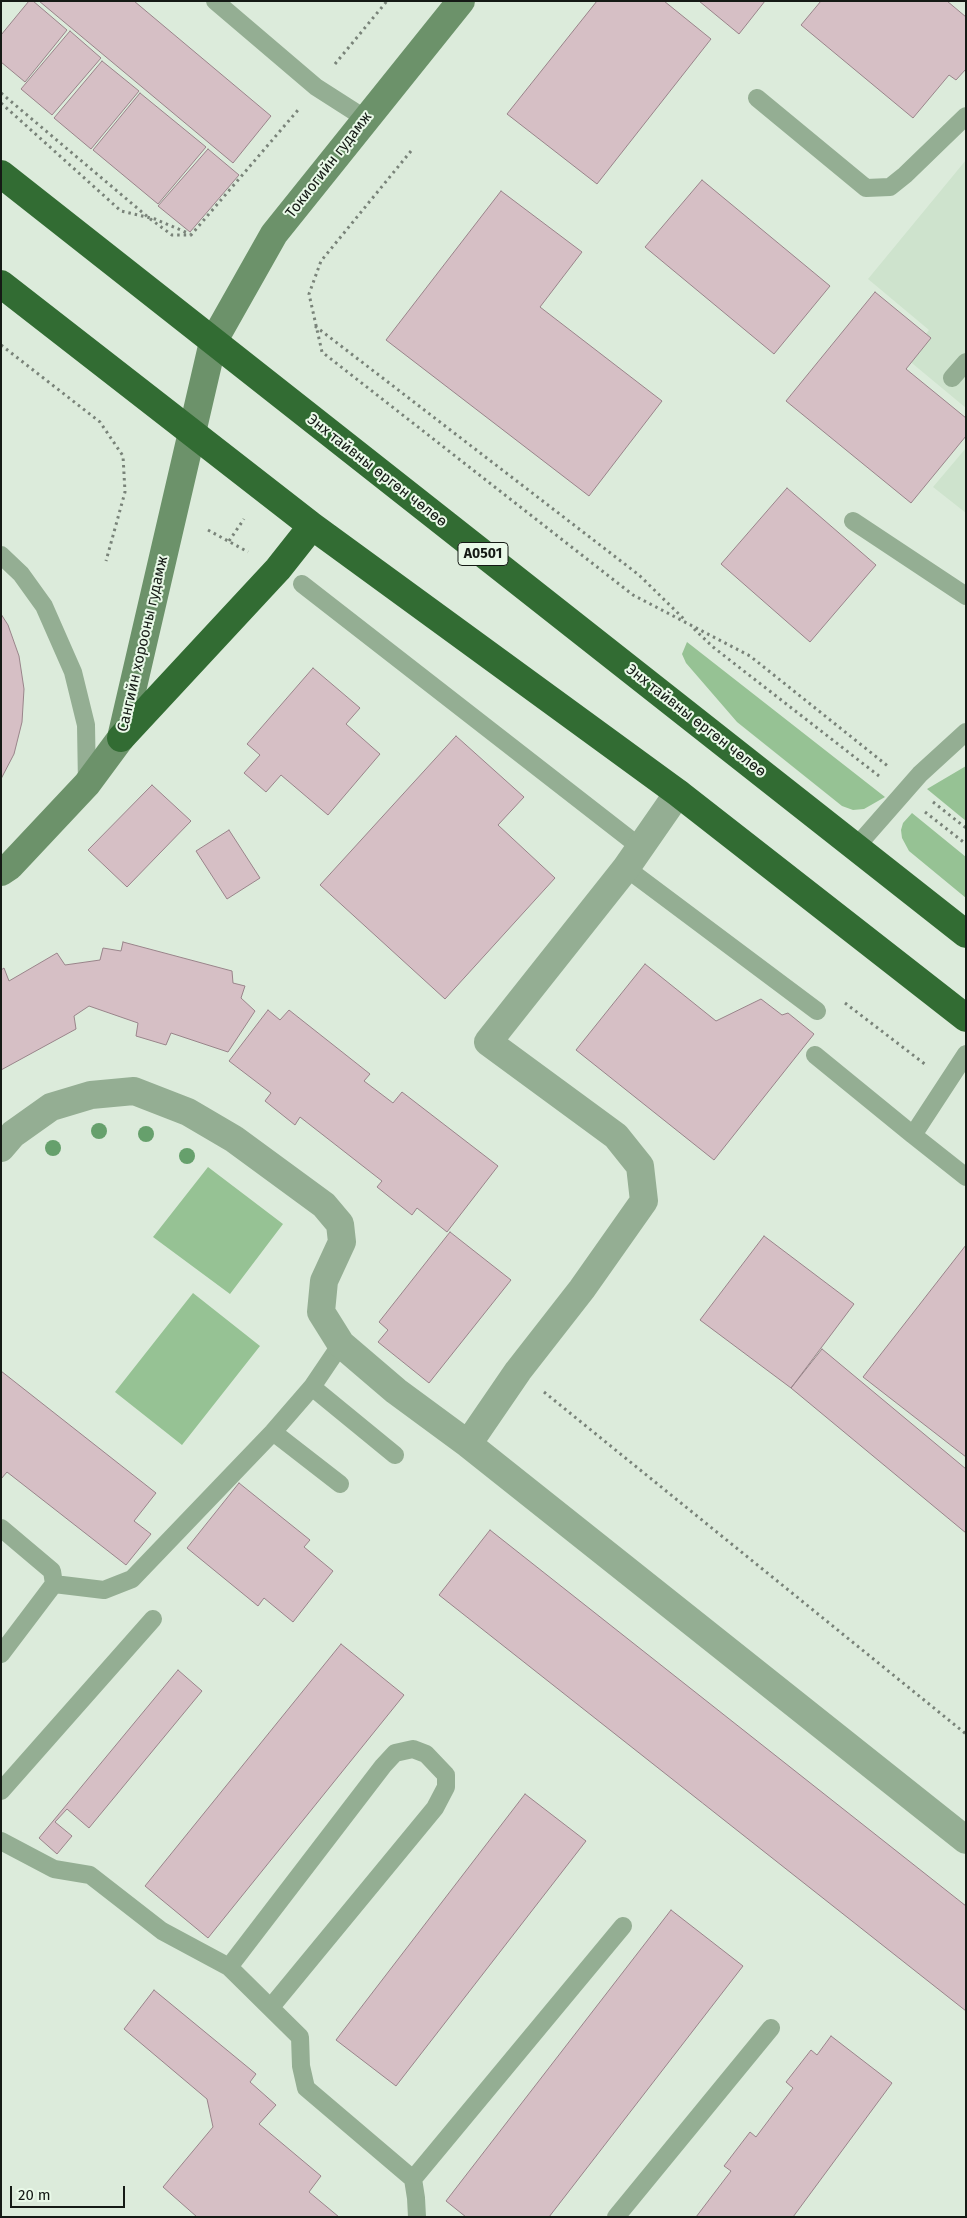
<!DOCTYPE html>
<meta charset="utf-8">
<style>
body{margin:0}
#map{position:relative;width:967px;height:2218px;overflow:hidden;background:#dcebdb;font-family:"Fira Sans",sans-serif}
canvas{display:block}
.frame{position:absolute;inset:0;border:2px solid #151a15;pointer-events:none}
.scale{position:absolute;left:10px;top:2186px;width:115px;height:22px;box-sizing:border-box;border:2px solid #151a15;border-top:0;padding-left:6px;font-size:15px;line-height:18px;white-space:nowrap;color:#151a15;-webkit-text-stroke:4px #e9f9e8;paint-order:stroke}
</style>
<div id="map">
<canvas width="967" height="2218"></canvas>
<div class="frame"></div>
<div class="scale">20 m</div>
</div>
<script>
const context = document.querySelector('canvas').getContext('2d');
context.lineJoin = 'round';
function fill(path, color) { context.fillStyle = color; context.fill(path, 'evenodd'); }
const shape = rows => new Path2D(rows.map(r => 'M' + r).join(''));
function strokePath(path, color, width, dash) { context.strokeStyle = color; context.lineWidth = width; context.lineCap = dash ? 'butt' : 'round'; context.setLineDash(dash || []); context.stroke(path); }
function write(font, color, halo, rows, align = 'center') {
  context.font = font + ' "Fira Sans",sans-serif'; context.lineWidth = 4; context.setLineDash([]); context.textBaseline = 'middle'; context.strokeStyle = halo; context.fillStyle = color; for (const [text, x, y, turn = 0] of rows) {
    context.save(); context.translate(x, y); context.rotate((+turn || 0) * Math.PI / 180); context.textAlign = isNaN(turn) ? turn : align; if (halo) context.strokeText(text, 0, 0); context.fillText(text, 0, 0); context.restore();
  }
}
fill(shape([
 [966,160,966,408,907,359,929,330,868,279],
 [966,448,966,513,933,487]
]), '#cee3cd');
fill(shape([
 [687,642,885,797,864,809,853,810,842,806,737,722,686,663,682,654],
 [966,766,966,821,927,789],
 [912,813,966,857,966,898,909,851,902,838,901,830,903,823],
 [208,1167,283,1224,230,1294,153,1237],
 [193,1293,260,1346,182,1445,115,1392]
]), '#96c294');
const building = shape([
 [29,1,33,1,67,30,25,82,1,62,1,35,29,1],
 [39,1,134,1,271,116,233,163,39,1],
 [597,1,664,1,711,39,597,184,507,114,597,1],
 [699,1,765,1,739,34,699,1],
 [821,1,947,1,966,17,966,69,956,80,949,75,913,118,801,25,821,1],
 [70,31,101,58,52,115,21,89,70,31],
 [102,61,139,91,91,149,54,118,102,61],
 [140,93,206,147,158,204,93,150,140,93],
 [208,149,239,175,190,232,158,206,208,149],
 [702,180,830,286,774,354,645,247,702,180],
 [501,191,582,252,540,307,662,401,589,496,386,340,501,191],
 [875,292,931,338,906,369,966,418,966,436,911,503,786,401,875,292],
 [787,488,876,565,810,642,721,564,787,488],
 [1,614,8,625,19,656,24,689,22,722,14,754,1,779,1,614],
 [313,668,360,708,346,724,380,754,328,815,281,775,266,792,244,773,260,755,247,744,313,668],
 [456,736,524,797,498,825,555,878,445,999,320,885,456,736],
 [152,785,191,821,127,887,88,850,152,785],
 [229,830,260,878,227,899,196,851,229,830],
 [123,942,232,971,233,983,245,986,241,998,255,1011,228,1052,171,1033,166,1045,136,1036,138,1023,89,1006,74,1016,76,1029,1,1070,1,970,4,968,9,981,57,953,65,965,100,960,103,948,121,951,123,942],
 [645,964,716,1021,761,999,782,1015,788,1013,814,1034,714,1160,576,1050,645,964],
 [268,1010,280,1020,289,1010,370,1074,364,1081,393,1103,402,1092,498,1166,447,1232,417,1208,412,1215,377,1187,382,1181,300,1117,295,1125,265,1101,271,1093,229,1061,268,1010],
 [450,1232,511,1280,429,1383,378,1342,388,1330,379,1322,450,1232],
 [764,1236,854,1304,791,1388,700,1320,764,1236],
 [966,1245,966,1457,863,1377,966,1245],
 [822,1349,966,1469,966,1533,791,1388,822,1349],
 [1,1371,156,1493,134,1521,151,1534,126,1565,7,1472,1,1479,1,1371],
 [239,1483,310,1540,304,1547,333,1571,293,1622,264,1598,258,1606,187,1548,239,1483],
 [490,1530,966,1906,966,2011,439,1595,490,1530],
 [341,1644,404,1695,208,1938,145,1886,341,1644],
 [178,1670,202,1691,89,1828,67,1809,55,1822,72,1836,57,1854,39,1838,178,1670],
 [525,1794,586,1841,396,2086,336,2040,525,1794],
 [671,1910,743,1966,549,2217,466,2217,446,2201,671,1910],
 [154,1990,256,2074,250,2082,276,2105,259,2124,321,2176,309,2192,339,2217,197,2217,163,2187,213,2127,207,2099,124,2029,154,1990],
 [831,2036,892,2083,793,2217,696,2217,731,2171,724,2166,750,2132,756,2137,793,2088,786,2082,811,2050,817,2055,831,2036]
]);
fill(building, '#d6bfc5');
strokePath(building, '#99848a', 1);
strokePath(shape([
 [335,64,387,1],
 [1,93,149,218,172,235,191,235,298,110],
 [1,103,121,211,155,219,190,234],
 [411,151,321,261,309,294,322,352,633,595,750,656,889,767],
 [315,326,639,575,686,621],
 [1,345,100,422,123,456,125,492,106,561],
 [208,530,248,552],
 [229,541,244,519],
 [694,629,713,647,879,776],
 [933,802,966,828],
 [925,812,966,844],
 [845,1003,926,1065],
 [544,1392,966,1734]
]), '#798379', 3, [2.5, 4]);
strokePath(shape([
 [215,1,316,87,366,119],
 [757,98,866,188,890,187,905,175,966,116],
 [952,378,966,362],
 [853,521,966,596],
 [1,555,21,574,44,606,73,672,86,725,87,784],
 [302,584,640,847],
 [856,847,920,774,966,732],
 [626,868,817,1011],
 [966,1054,913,1135,966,1177],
 [815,1055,913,1135],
 [312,1387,395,1455],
 [273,1432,340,1484],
 [1,1528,52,1571,54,1584,1,1654],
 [54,1584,104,1590,132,1579,273,1432,312,1387,341,1344],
 [1,1791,153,1619],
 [1,1841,54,1869,90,1875,162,1931,229,1967,300,2037,301,2066,306,2088,413,2179,416,2198,417,2217],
 [229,1967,383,1766,395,1753,413,1749,426,1754,446,1775,446,1787,435,1808,271,2007],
 [413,2179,623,1926],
 [616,2217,771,2028]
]), '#94ae93', 18);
strokePath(shape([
 [1,1148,13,1134,51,1107,91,1095,134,1091,188,1112,234,1139,324,1205,340,1224,342,1242,324,1281,321,1312,341,1344,396,1391,468,1444,966,1840],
 [468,1444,518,1371,582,1289,644,1201,640,1166,616,1136,488,1042,626,868,678,793]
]), '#94ae93', 28);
strokePath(shape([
 [1,872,10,866,87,784,121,738,213,342,274,234,461,1]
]), '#6c926a', 28);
strokePath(shape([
 [1,174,966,934],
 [1,284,312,526,678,793,966,1018],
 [121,738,278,569,312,526]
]), '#326c33', 28);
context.fillStyle = '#66a06c';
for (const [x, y] of [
 [99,1131],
 [146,1134],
 [53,1148],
 [187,1156]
]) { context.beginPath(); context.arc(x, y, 8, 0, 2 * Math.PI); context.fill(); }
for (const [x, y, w] of [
 [483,554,50]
]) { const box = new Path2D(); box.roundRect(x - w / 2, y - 11.5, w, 23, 4); context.fillStyle = '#e9f9e8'; context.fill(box); strokePath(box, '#151a15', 1); }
write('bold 14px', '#151a15', null, [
 ["A0501",483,554]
]);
write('15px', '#151a15', '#e9f9e8', [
 ["Токиогийн гудамж",329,165,-52],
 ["Энх тайвны өргөн чөлөө",377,471,38],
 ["Сангийн хорооны гудамж",143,644,-77],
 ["Энх тайвны өргөн чөлөө",696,721,38]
]);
</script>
